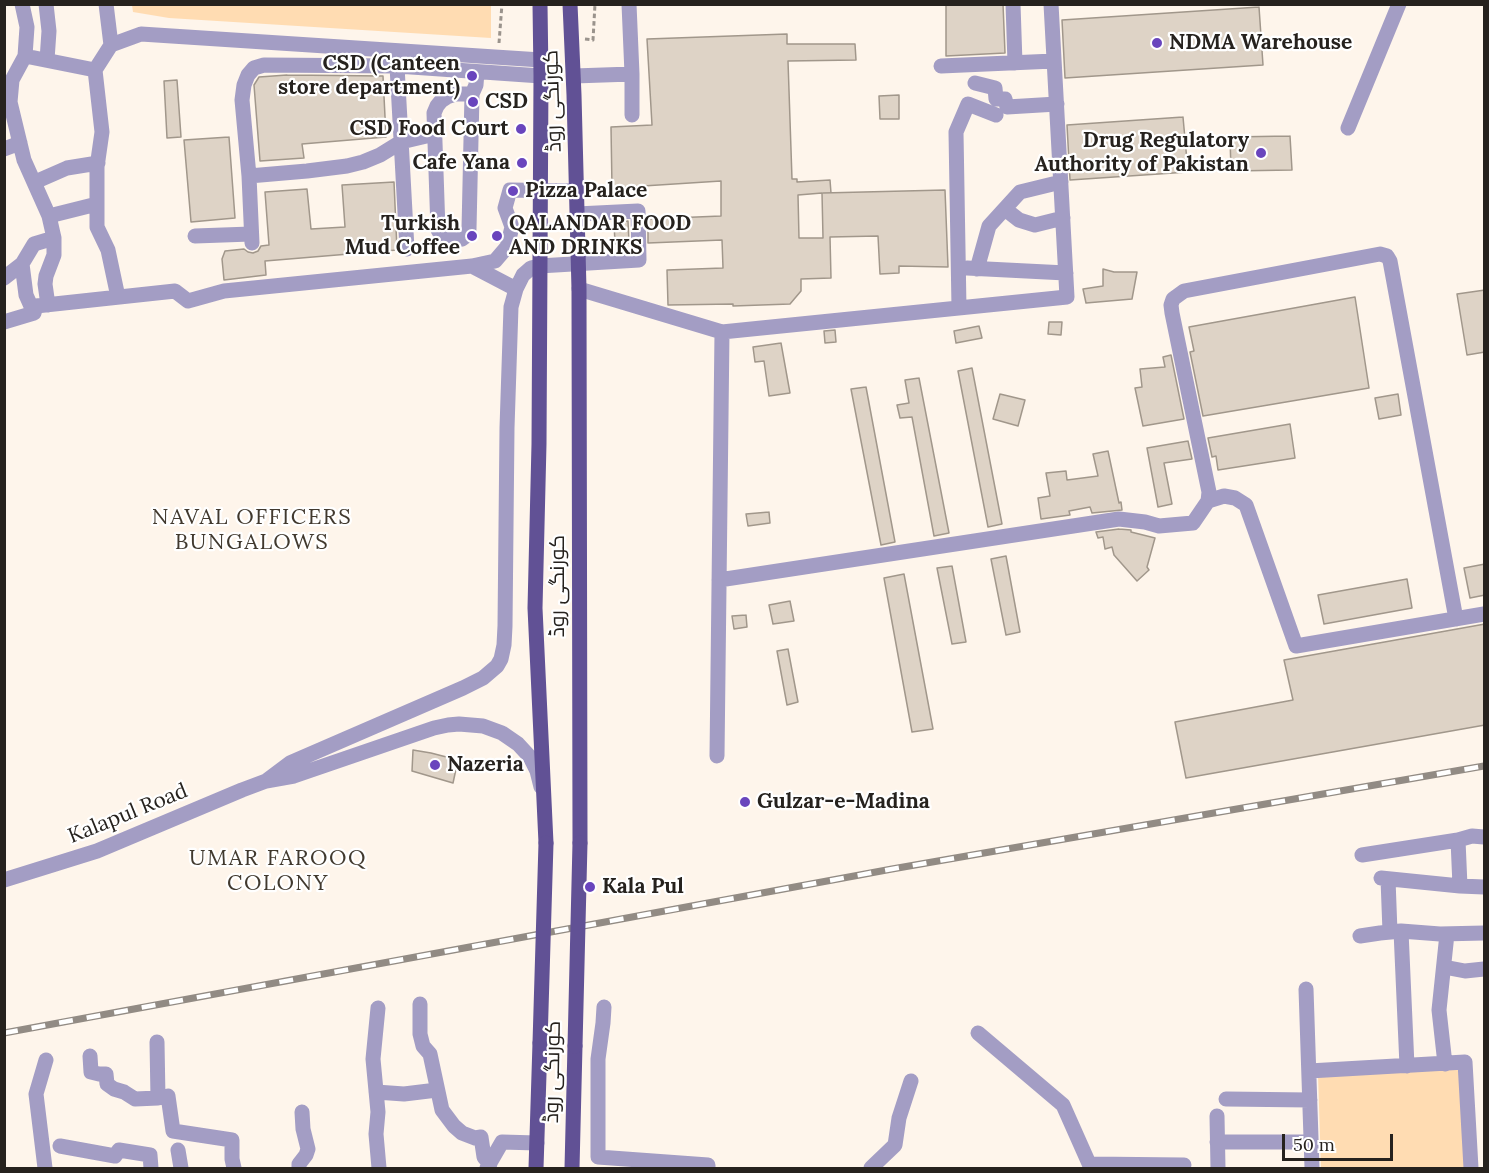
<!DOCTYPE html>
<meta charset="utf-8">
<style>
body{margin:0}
#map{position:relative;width:1489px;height:1173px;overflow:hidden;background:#fef5eb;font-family:Lora,serif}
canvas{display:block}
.frame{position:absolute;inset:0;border:6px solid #26221e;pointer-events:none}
.scale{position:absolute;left:1282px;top:1134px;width:111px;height:27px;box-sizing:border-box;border:3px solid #26221e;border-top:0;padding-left:8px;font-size:18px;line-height:21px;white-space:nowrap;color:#26221e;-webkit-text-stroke:4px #fff;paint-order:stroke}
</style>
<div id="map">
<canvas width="1489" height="1173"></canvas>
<div class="frame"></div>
<div class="scale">50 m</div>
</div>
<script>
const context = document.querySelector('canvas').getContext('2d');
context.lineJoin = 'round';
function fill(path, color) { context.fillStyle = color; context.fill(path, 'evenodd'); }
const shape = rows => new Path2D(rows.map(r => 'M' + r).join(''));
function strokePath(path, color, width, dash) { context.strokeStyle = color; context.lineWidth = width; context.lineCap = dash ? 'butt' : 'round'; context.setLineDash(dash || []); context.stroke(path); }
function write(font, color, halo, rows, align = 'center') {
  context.font = font + ' Lora,Cairo,serif'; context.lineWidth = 4.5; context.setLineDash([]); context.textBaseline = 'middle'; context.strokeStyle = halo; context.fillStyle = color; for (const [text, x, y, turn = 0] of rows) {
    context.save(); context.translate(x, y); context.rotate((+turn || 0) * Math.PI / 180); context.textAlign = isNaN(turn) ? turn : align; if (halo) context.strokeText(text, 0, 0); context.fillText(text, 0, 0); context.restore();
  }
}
fill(shape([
 [132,5,491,5,491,38,169,18,133,12],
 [1465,1065,1471,1168,1321,1168,1318,1075]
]), '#ffdcb2');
const building = shape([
 [946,4,1003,4,1005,53,946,56,946,4],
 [1259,7,1263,65,1065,78,1062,20,1259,7],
 [787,34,787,44,855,44,856,60,788,61,792,179,797,179,797,182,830,180,831,193,823,193,945,190,948,267,899,266,899,273,880,274,878,236,830,237,831,278,801,279,801,291,790,304,733,306,733,304,668,305,667,270,723,268,722,240,648,243,648,219,721,216,721,181,612,188,611,127,652,125,647,39,787,34],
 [822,193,823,238,799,238,798,195,822,193],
 [287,75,383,76,386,137,302,144,304,158,260,161,254,85,259,77,287,75],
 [177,80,181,137,167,138,164,81,177,80],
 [899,95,899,119,880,119,879,96,899,95],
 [1183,117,1188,172,1070,180,1067,125,1183,117],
 [1290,136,1292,170,1231,171,1230,137,1290,136],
 [229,137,235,218,191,222,184,140,229,137],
 [394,182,397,250,265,261,266,275,224,280,222,259,225,251,244,249,248,252,253,253,258,251,261,246,269,245,265,192,307,189,311,229,345,227,342,185,394,182],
 [628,221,629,243,615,244,614,222,628,221],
 [1103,269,1114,272,1137,272,1132,299,1086,303,1083,289,1103,286,1103,269],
 [1485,290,1485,352,1467,355,1457,294,1485,290],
 [1355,297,1369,388,1203,416,1190,352,1194,351,1189,327,1355,297],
 [1049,322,1062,322,1061,335,1048,334,1049,322],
 [979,326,982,338,956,343,954,331,979,326],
 [835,330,836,342,825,343,824,331,835,330],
 [781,343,790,393,769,396,764,361,755,362,753,347,781,343],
 [1171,355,1184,419,1143,426,1135,388,1142,387,1140,369,1165,367,1163,357,1171,355],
 [972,368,1002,524,988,527,958,371,972,368],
 [919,378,949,533,934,536,912,417,900,418,897,405,909,403,905,380,919,378],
 [866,387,895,542,881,545,851,389,866,387],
 [1000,394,1025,400,1018,426,993,419,1000,394],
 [1398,394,1401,415,1379,419,1375,398,1398,394],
 [1290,424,1295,458,1218,470,1216,456,1212,457,1208,438,1290,424],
 [1188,441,1192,459,1164,463,1172,504,1158,507,1147,448,1188,441],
 [1108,451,1119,503,1121,502,1122,510,1092,513,1090,507,1069,511,1070,515,1041,519,1038,498,1050,496,1046,473,1066,471,1067,480,1098,476,1093,454,1108,451],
 [769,512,770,523,748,526,746,514,769,512],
 [1119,529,1131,530,1131,532,1155,538,1147,567,1149,570,1137,581,1114,555,1112,547,1105,549,1103,537,1098,538,1096,532,1119,529],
 [1006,556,1020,632,1006,635,991,559,1006,556],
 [1485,564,1485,595,1470,598,1464,568,1485,564],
 [952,566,966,642,952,644,937,568,952,566],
 [904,574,933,729,912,732,884,578,904,574],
 [1407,579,1412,608,1324,624,1318,595,1407,579],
 [790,601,794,621,773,624,769,605,790,601],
 [746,615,747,627,734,629,732,616,746,615],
 [1485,624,1485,725,1186,778,1175,722,1293,700,1284,660,1485,624],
 [788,649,798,702,787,705,777,651,788,649],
 [413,750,431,753,458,760,453,783,412,771,413,750]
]);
fill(building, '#ded3c6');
strokePath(building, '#a1978b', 1.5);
strokePath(shape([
 [585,39,593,40,595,4],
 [499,43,502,4]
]), '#9a938c', 3, [4.5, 3]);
strokePath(shape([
 [46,4,49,31,47,60],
 [106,4,111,45],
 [629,4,632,74],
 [1013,4,1015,63],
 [25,56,95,70,111,45,141,34,541,60],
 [397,66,407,249],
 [941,66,1054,61],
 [95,70,102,132,97,167,97,227,108,250,118,297],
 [574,76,632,74,632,115],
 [975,83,995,88,996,99,1005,99,1007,107,1057,104],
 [472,94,456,94,447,97,441,101,437,106,434,113,438,230,441,235,455,240,462,239,466,236,469,229,472,94,476,85,477,72],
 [1348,128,1399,4],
 [4,149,20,143],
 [249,176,307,171,347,166,363,162,380,155,401,142,435,134],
 [35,182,67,168,98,163],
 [1005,209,1019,220,1035,225,1063,218],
 [49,216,97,204],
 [195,236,251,234],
 [252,243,249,176,242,100,244,85,248,75,254,68,264,65,397,66,541,76],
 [22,264,26,295,34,313],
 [472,266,516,289],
 [967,268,1066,273],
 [977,269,989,226,1020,192,1061,182],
 [4,278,22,264,34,244,54,238,49,216,24,160,10,102,12,80,25,56,27,27,22,4],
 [579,289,722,332,1067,297,1051,4],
 [48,305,45,284,46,276,54,255,54,238],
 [959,308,956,132,968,104,996,115],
 [4,322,34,313,36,306,175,291,188,301,224,291,472,266,495,261,507,247,512,227,505,208,510,190,577,191],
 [1208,501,1224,496,1235,498,1246,505,1296,646,1484,614],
 [719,580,1119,519,1145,522,1159,526,1193,523,1208,501,1209,492,1172,313,1171,305,1173,299,1184,291,1380,254,1387,256,1390,261,1456,619],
 [717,756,722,332],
 [266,781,290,763,463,688,483,678,497,666,501,659,504,645,505,626,507,428,511,307,516,289,523,275,531,268,539,266,639,260,638,211,577,214],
 [1458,840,1460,886],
 [1362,855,1458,840,1472,836,1484,837],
 [1381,878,1460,886,1484,887],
 [1388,879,1390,932],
 [4,880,97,851,242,790,266,781,294,776,434,728,448,725,459,724,483,726,502,733,518,744,530,757,537,771,541,787],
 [1401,931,1407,1066],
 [1360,936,1380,933,1401,931,1440,934,1484,933],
 [1444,967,1465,971,1484,969],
 [1306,989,1312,1168],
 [420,1004,420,1034,423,1046,430,1054,442,1110,454,1126,462,1133,475,1138,481,1137,484,1157,490,1164],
 [604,1007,603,1023,598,1059,598,1157,708,1165,708,1168],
 [378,1008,373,1059,378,1112,376,1134,379,1168],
 [978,1033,1063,1105,1091,1168],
 [157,1042,158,1098],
 [90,1056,91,1072,99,1074,106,1074,107,1084,114,1089,124,1092,135,1099,158,1098,168,1096,173,1131,232,1140,232,1159,234,1168],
 [1445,1064,1439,1010,1447,934],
 [1309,1071,1465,1062,1471,1168],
 [376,1092,404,1094,437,1090],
 [1226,1099,1310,1100],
 [1217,1116,1218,1168],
 [1217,1142,1311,1142],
 [60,1146,115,1156,119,1150,150,1155,151,1168],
 [178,1150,181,1168],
 [1090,1164,1184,1165],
 [45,1168,36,1094,46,1060],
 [299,1168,299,1164,306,1155,308,1149,303,1129,302,1112],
 [487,1168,502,1142,537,1143],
 [871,1168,895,1145,899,1118,911,1081]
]), '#a39dc4', 15);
strokePath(shape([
 [540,4,541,76,539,444,535,608,546,843],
 [570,4,574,95,579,289,580,843],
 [536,1168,540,1043],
 [572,1168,575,1046]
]), '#615195', 15);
const rail = shape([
 [4,1033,892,869,1484,766]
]);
strokePath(rail, '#928b84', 7);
strokePath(rail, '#fff', 4.5, [14]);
strokePath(shape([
 [540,1043,546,843],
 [575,1046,580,843]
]), '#615195', 15);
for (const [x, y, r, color] of [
 [1157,43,6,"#6945bd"],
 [472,76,6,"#6945bd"],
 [473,102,6,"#6945bd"],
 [521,129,6,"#6945bd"],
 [1261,153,6,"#6945bd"],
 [522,163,6,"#6945bd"],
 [513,191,6,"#6945bd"],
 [472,236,6,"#6945bd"],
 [497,236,6,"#6945bd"],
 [435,765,6,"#6945bd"],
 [745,802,6,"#6945bd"],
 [590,887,6,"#6945bd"]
]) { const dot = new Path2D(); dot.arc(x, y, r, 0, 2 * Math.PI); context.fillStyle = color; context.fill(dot); strokePath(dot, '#fff', 2); }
write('bold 21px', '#26221e', '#fff', [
 ["NDMA Warehouse",1169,43],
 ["CSD (Canteen",460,64,"right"],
 ["store department)",460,88,"right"],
 ["CSD",485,102],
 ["CSD Food Court",509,129,"right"],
 ["Drug Regulatory",1249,141,"right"],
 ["Authority of Pakistan",1249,165,"right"],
 ["Cafe Yana",510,163,"right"],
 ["Pizza Palace",525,191],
 ["Turkish",460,224,"right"],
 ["Mud Coffee",460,248,"right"],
 ["QALANDAR FOOD",509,224],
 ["AND DRINKS",509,248],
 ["Nazeria",447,765],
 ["Gulzar-e-Madina",757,802],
 ["Kala Pul",602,887]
], 'left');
write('21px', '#26221e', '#fff', [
 ["کورنگی روڈ",553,101,-92],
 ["کورنگی روڈ",558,586,-90],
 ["Kalapul Road",128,814,-22],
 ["کورنگی روڈ",553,1072,-89]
]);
context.letterSpacing = '1.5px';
write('22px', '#41392e', '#fff', [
 ["NAVAL OFFICERS",252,518],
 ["BUNGALOWS",252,543],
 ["UMAR FAROOQ",278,859],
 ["COLONY",278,884]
]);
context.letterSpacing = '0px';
</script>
